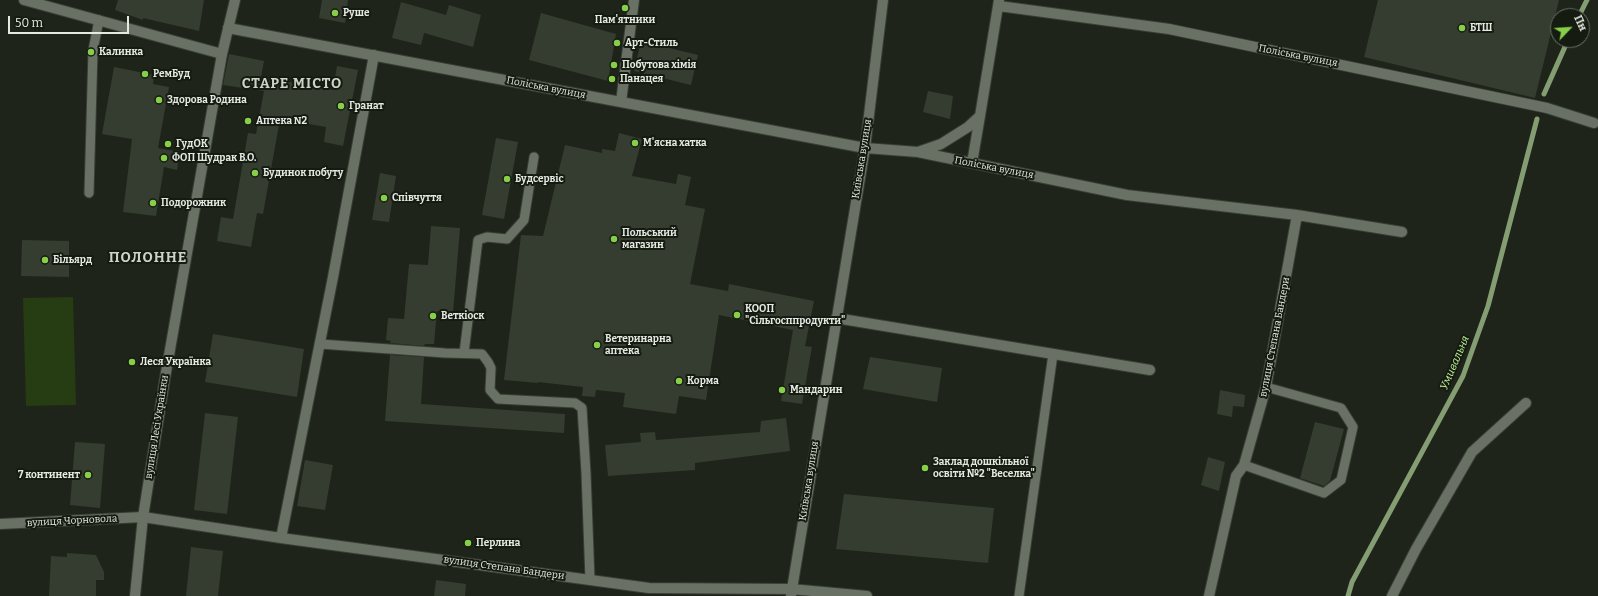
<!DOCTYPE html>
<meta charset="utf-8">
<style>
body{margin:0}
#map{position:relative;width:1598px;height:596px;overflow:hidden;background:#1e241a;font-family:Bitter,serif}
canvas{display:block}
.north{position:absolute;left:1550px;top:8px;width:40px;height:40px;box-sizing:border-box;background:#151b11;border:1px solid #686d64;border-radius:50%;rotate:65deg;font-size:11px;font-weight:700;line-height:16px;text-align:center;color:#e4e9e1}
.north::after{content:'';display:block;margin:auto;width:14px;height:18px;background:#88cf49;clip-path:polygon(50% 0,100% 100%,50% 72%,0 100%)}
.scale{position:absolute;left:8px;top:16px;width:121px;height:18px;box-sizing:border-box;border:2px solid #e4e9e1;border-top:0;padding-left:5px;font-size:12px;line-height:14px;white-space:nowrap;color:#e4e9e1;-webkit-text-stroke:3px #151b11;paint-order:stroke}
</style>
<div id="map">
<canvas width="1598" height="596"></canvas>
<div class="north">Пн</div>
<div class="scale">50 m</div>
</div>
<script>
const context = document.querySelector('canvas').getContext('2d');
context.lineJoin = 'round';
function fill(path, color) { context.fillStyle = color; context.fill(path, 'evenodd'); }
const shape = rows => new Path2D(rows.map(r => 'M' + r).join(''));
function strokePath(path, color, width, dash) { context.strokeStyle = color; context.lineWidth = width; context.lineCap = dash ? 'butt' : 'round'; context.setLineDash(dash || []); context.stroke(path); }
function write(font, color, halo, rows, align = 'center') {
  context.font = font + ' Bitter,serif'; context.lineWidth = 4; context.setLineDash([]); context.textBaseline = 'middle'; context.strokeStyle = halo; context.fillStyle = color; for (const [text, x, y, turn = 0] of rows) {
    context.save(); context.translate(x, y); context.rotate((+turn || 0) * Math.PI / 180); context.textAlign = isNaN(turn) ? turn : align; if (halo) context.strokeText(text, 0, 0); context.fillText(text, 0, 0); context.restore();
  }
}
fill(shape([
 [73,297,76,405,26,406,23,298]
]), '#263c12');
strokePath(shape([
 [1579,16,1587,0],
 [1544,94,1568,40],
 [1348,596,1352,582,1463,376,1488,306,1537,119]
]), '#859d72', 5);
fill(shape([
 [118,0,204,0,199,31,143,18,143,20,115,10],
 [322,0,348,0,345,23,319,18],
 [1378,0,1559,0,1535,98,1364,57],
 [401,2,446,15,449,5,481,15,473,47,424,33,421,45,392,38],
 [541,13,616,34,608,81,529,60],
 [641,41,698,55,691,85,634,71],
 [229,54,264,61,261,77,333,90,337,66,358,70,343,146,324,142,326,127,280,119,263,214,257,213,251,247,217,241,221,217,233,219,248,133,256,134,264,91,223,85],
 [114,67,154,75,153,84,169,87,158,148,180,152,177,170,164,167,156,216,123,212,132,139,102,134],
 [928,91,953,96,950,119,923,112],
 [619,133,642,139,632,176,676,184,678,174,691,177,685,205,705,209,690,284,728,291,729,284,814,301,805,346,812,347,802,404,781,401,793,330,719,315,706,400,679,396,676,414,623,407,625,393,596,390,595,397,582,396,583,387,538,382,538,383,504,380,521,235,543,236,565,145,602,153,602,149,615,151],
 [496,138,518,142,504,219,482,215],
 [380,173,396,176,389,222,372,220],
 [431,226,460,228,453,313,437,311,434,344,425,344,424,346,390,343,391,341,386,340,388,318,404,319,409,264,428,265],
 [22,240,69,241,69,277,21,276],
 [213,334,304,349,297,397,205,382],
 [390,355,424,357,421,404,565,414,564,433,385,421],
 [870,357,942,368,937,402,863,389],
 [1220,390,1245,395,1244,407,1233,406,1232,417,1217,414],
 [205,413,238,417,227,514,194,510],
 [786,418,790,451,695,463,695,470,608,476,605,445,641,442,640,433,655,432,656,440,760,432,761,421],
 [1315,422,1344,429,1330,481,1324,486,1300,478],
 [75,442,105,444,100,508,70,505],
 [1208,457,1225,462,1219,491,1201,485],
 [305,460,333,465,325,510,297,506],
 [844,494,994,508,988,563,836,549],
 [191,547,223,551,218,596,186,596],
 [67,553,96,555,104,572,104,580,96,580,96,596,49,596,51,556,67,557],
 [436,580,466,584,465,596,434,596]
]), '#353c30');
const service = shape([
 [89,193,93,50,99,20],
 [320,344,445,353,482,354,488,362,491,368,490,390,498,399,575,403,582,408,586,473,590,580],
 [464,353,478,240,487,237,507,239,524,220,534,157],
 [1244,465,1324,493,1341,480,1353,427,1341,408,1266,387],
 [1019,596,1053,354]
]);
const minor = shape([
 [999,6,1169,29,1547,108,1594,123],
 [228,28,865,148,918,152,941,144,968,127,980,116,999,0],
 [621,102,634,0],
 [918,152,1127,195,1297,215,1402,232],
 [972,163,980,116],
 [836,318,1150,370],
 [0,524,143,517,281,538,649,588,791,589,867,596],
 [281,538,333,277,374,55],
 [791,595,865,148,883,0],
 [1209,596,1236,476,1244,465,1266,387,1297,215],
 [1392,596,1416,549,1472,452,1526,403]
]);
const tertiary = shape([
 [24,0,222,54]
]);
const secondary = shape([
 [135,596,143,517,165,378,222,54,235,0]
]);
strokePath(service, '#383e35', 11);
strokePath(minor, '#383e35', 12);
strokePath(tertiary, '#383e35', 12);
strokePath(secondary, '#383e35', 12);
strokePath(service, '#697164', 9);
strokePath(minor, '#697164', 10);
strokePath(tertiary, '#697164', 10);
strokePath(secondary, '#697164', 10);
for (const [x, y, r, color] of [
 [625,8,4,"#88cf49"],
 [335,13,4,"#88cf49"],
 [1462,28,4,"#88cf49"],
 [617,43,4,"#88cf49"],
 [91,52,4,"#88cf49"],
 [614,65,4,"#88cf49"],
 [145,74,4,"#88cf49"],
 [612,79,4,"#88cf49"],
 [159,100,4,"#88cf49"],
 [341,106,4,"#88cf49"],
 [248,121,4,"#88cf49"],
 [635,143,4,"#88cf49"],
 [168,144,4,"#88cf49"],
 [164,158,4,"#88cf49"],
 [255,173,4,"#88cf49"],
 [507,179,4,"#88cf49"],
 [384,198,4,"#88cf49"],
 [153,203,4,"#88cf49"],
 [614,239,4,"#88cf49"],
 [45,260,4,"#88cf49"],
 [737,315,4,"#88cf49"],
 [433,316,4,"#88cf49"],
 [597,345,4,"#88cf49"],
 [132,362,4,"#88cf49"],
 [679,381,4,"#88cf49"],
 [782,390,4,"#88cf49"],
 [925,468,4,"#88cf49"],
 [88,475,4,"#88cf49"],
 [468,543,4,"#88cf49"]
]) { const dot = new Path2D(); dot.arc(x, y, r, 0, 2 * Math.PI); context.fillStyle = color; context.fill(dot); strokePath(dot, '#151b11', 1.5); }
write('bold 10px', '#e4e9e1', '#151b11', [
 ["Руше",343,13],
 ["Пам'ятники",625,20,"center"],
 ["БТШ",1470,28],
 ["Арт-Стиль",625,43],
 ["Калинка",99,52],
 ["Побутова хімія",622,65],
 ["РемБуд",153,74],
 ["Панацея",620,79],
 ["Здорова Родина",167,100],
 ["Гранат",349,106],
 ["Аптека N2",256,121],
 ["М'ясна хатка",643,143],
 ["ГудОК",176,144],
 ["ФОП Шудрак В.О.",172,158],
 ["Будинок побуту",263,173],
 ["Будсервіс",515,179],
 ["Співчуття",392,198],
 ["Подорожник",161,203],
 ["Польський",622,233],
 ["магазин",622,245],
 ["Більярд",53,260],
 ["КООП",745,309],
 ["\"Сільгосппродукти\"",745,321],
 ["Веткіоск",441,316],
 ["Ветеринарна",605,339],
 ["аптека",605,351],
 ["Леся Українка",140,362],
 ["Корма",687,381],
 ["Мандарин",790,390],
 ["Заклад дошкільної",933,462],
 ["освіти №2 \"Веселка\"",933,474],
 ["7 континент",80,475,"right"],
 ["Перлина",476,543]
], 'left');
write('10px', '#e4e9e1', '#151b11', [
 ["Поліська вулиця",1298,56,11],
 ["Поліська вулиця",546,88,11],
 ["Київська вулиця",862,159,-81],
 ["Поліська вулиця",994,168,11],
 ["вулиця Степана Бандери",1275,337,-79],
 ["вулиця Лесі Українки",157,427,-81],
 ["Київська вулиця",809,481,-81],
 ["вулиця Чорновола",72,521,-3],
 ["вулиця Степана Бандери",504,568,8]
]);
write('italic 11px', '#bdee99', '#151b11', [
 ["Умивальня",1455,363,-67]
]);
context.letterSpacing = '1px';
write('bold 14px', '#cbd4c6', '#151b11', [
 ["СТАРЕ МІСТО",292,84],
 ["ПОЛОННЕ",148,258]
]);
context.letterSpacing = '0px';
</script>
